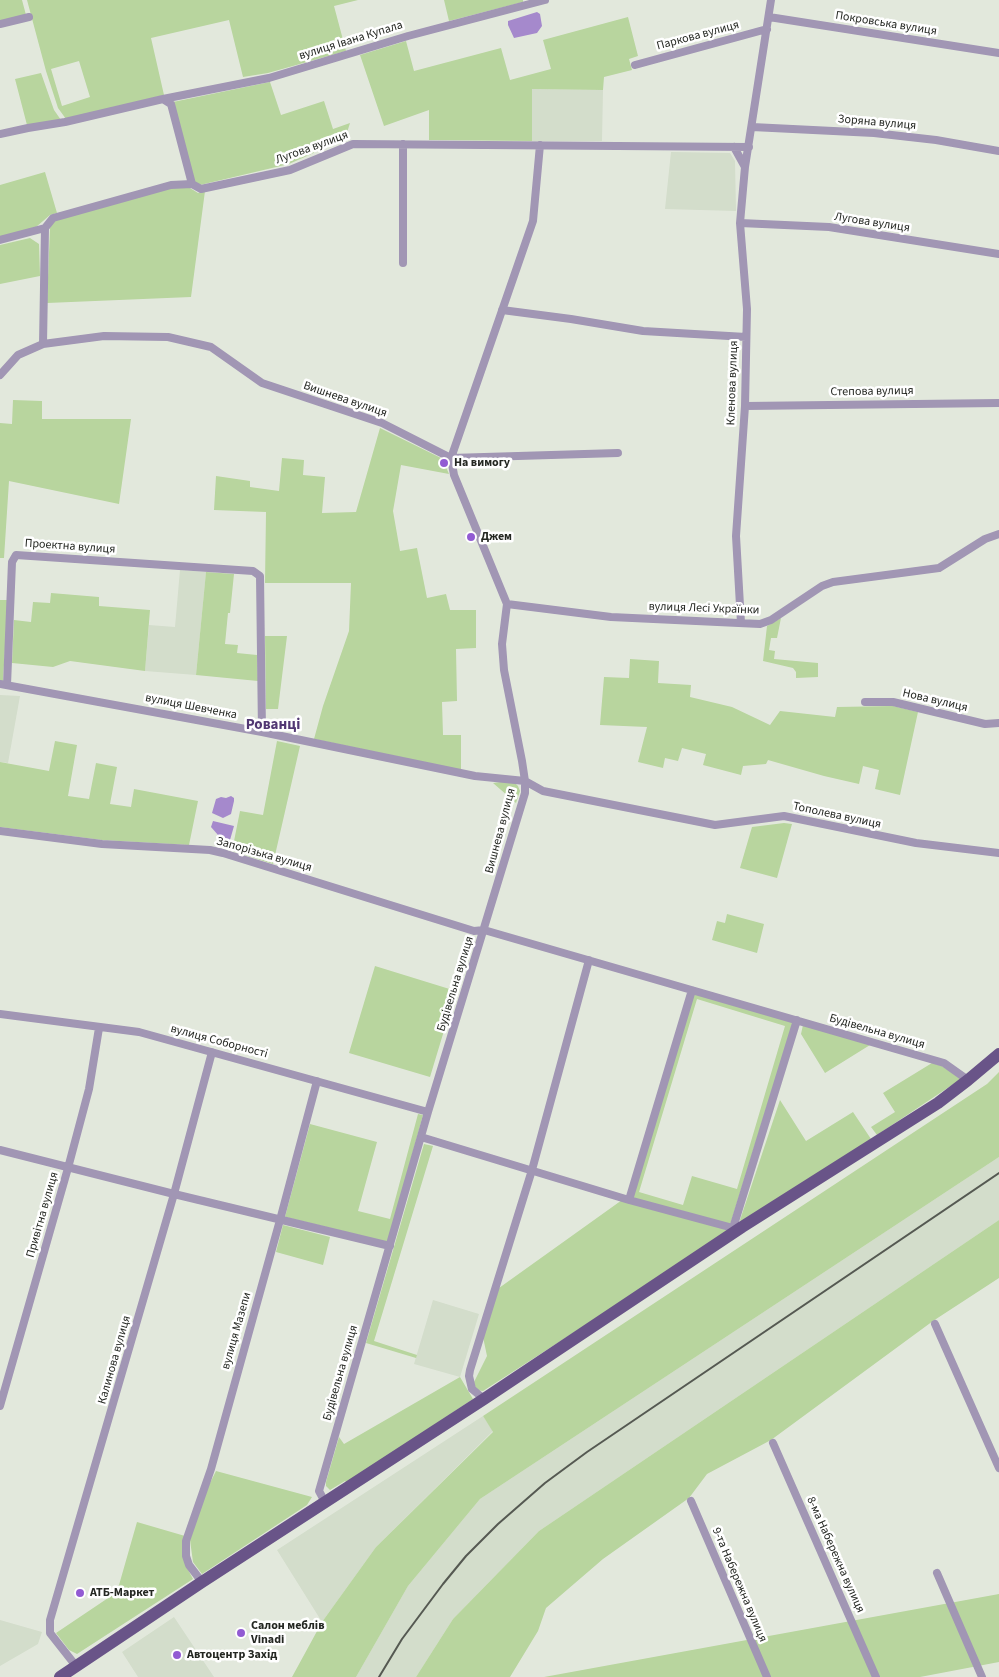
<!DOCTYPE html>
<meta charset="utf-8">
<style>
body{margin:0}
canvas{display:block;background:#e2e8dc}
</style>
<canvas width="999" height="1677"></canvas>
<script>
const context = document.querySelector('canvas').getContext('2d');
context.lineJoin = 'round';
function fill(path, color) { context.fillStyle = color; context.fill(path, 'evenodd'); }
const shape = rows => new Path2D(rows.map(r => 'M' + r).join(''));
function strokePath(path, color, width, dash) { context.strokeStyle = color; context.lineWidth = width; context.lineCap = dash ? 'butt' : 'round'; context.setLineDash(dash || []); context.stroke(path); }
function write(font, color, halo, rows, align = 'center') {
  context.font = font + ' "Source Sans 3",sans-serif'; context.lineWidth = 5; context.setLineDash([]); context.textBaseline = 'middle'; context.strokeStyle = halo; context.fillStyle = color; for (const [text, x, y, turn = 0] of rows) {
    context.save(); context.translate(x, y); context.rotate((+turn || 0) * Math.PI / 180); context.textAlign = isNaN(turn) ? turn : align; if (halo) context.strokeText(text, 0, 0); context.fillText(text, 0, 0); context.restore();
  }
}
fill(shape([
 [532,89,603,90,602,141,532,141],
 [671,152,730,153,735,161,736,211,665,209],
 [180,570,206,572,196,675,145,671,149,625,175,627],
 [0,695,20,696,8,763,0,762],
 [999,1157,999,1220,539,1531,453,1619,416,1677,356,1677,408,1586,480,1499],
 [433,1300,479,1314,460,1377,414,1364],
 [483,1416,493,1431,376,1547,322,1622,277,1550],
 [174,1617,214,1677,138,1677,122,1652],
 [0,1620,42,1632,38,1644,0,1666]
]), '#d3ddcb');
fill(shape([
 [0,0,22,0,26,15,0,22],
 [27,0,358,0,334,6,346,51,268,73,243,77,229,20,151,38,164,95,66,119,58,108,46,71],
 [79,61,90,97,62,106,51,69],
 [444,0,523,0,523,2,449,21],
 [628,17,638,56,629,59,632,70,604,77,603,90,532,89,532,141,429,140,429,110,384,126,360,55,406,41,414,71,501,48,510,80,551,69,543,40],
 [41,73,54,110,61,120,27,125,15,79],
 [270,82,281,115,324,101,333,129,350,123,345,139,289,164,200,185,194,182,173,102],
 [45,172,57,213,50,215,36,227,0,237,0,185],
 [171,188,190,188,198,193,205,191,191,297,47,303,50,228,54,220],
 [30,238,39,244,40,276,0,284,0,245],
 [13,400,42,401,42,419,131,419,119,504,9,481,4,558,0,558,0,423,12,424],
 [380,428,443,459,439,461,443,469,446,467,449,474,401,465,393,511,400,551,417,548,427,598,446,594,450,610,476,610,476,648,456,649,457,701,442,702,443,735,461,735,461,770,314,739,323,706,349,631,351,583,265,583,266,512,214,510,216,476,250,481,250,487,279,491,282,458,304,460,303,475,325,477,322,513,356,512],
 [206,572,234,574,230,613,228,613,225,644,238,645,237,653,257,655,258,681,196,675],
 [51,593,99,597,99,606,150,610,145,671,70,661,53,667,12,663,14,620,31,622,33,602,50,603],
 [0,600,8,600,3,681,0,681],
 [781,618,777,638,771,638,769,650,775,651,774,659,818,663,818,677,796,678,796,672,793,668,763,661,767,626],
 [265,636,287,636,278,709,266,709],
 [630,659,659,661,658,683,691,685,690,697,732,707,770,725,780,711,835,717,837,707,893,706,918,712,900,795,875,789,879,770,863,766,859,784,824,776,768,760,766,764,743,766,741,775,703,765,706,754,682,748,678,761,665,758,663,768,638,762,647,727,600,725,604,677,629,678],
 [55,741,77,745,68,796,89,799,96,763,117,767,110,804,131,807,134,789,198,801,189,845,102,840,0,827,0,762,49,771],
 [277,741,300,746,273,864,232,851,240,811,263,815],
 [508,781,515,783,518,786,520,791,516,803,493,783],
 [784,823,792,824,777,878,740,868,752,827],
 [727,914,764,924,757,953,712,940,717,921,725,923],
 [375,966,456,991,430,1077,349,1053],
 [694,993,793,1022,730,1225,632,1198],
 [697,999,785,1026,737,1189,692,1176,683,1205,639,1192],
 [803,1025,870,1045,825,1073,801,1034],
 [932,1063,942,1066,961,1079,877,1135,871,1127,895,1112,883,1093],
 [999,1072,999,1157,480,1499,408,1586,356,1677,292,1677,322,1622,376,1547,493,1432,483,1416,987,1084],
 [780,1100,806,1141,853,1112,871,1139,743,1224,740,1220],
 [418,1114,423,1115,388,1242,285,1217,310,1124,377,1142,358,1211,390,1219],
 [424,1144,433,1146,374,1341,417,1355,416,1358,366,1343],
 [622,1200,731,1231,483,1391,476,1390,474,1382,487,1356,483,1337,499,1288],
 [999,1220,999,1278,933,1321,771,1440,707,1474,689,1498,603,1559,546,1608,538,1631,510,1677,416,1677,453,1619,539,1531],
 [283,1225,330,1237,323,1265,276,1252],
 [460,1377,473,1399,347,1483,345,1481,330,1490,326,1486,326,1482,339,1437,344,1444],
 [216,1471,312,1497,307,1505,202,1574,193,1562,190,1540,206,1491],
 [137,1522,185,1536,186,1566,193,1579,77,1654,69,1650,56,1633,117,1592],
 [999,1594,999,1662,920,1677,544,1677]
]), '#b8d59e');
fill(shape([
 [537,12,540,14,542,26,537,33,514,38,508,25,508,21],
 [231,796,234,798,234,801,231,814,223,818,212,813,216,799,221,797,226,798],
 [213,821,234,826,230,840,218,835,211,827]
]), '#a589cc');
strokePath(shape([
 [769,17,999,53],
 [0,24,29,17],
 [635,65,767,29],
 [163,99,269,78,408,36,545,0],
 [752,127,874,133,936,140,999,151],
 [0,134,28,128,65,122,163,99,171,104,192,184],
 [403,144,403,263],
 [734,147,745,167,740,223,747,309,745,406,736,536,741,623],
 [745,167,771,0],
 [740,223,829,227,999,254],
 [0,240,45,228],
 [502,310,571,319,643,331,746,337],
 [43,344,45,228,53,218,171,185,192,184,201,189,290,170,353,144,749,147],
 [0,375,18,355,43,344,104,336,168,337,211,347,262,383,382,423,451,458,618,453],
 [745,406,999,403],
 [507,604,611,617,760,624,771,620,822,586,833,582,939,568,985,539,999,534],
 [0,684,262,732,475,776,525,781,543,791,715,825,784,816,916,843,999,853],
 [7,685,12,562,16,555,253,571,260,576,262,732],
 [865,702,893,702,985,724,999,723],
 [0,831,102,844,210,850,223,853,474,931,484,930,944,1063,968,1080],
 [0,1014,139,1032,428,1112],
 [421,1137,629,1200,733,1228,738,1227],
 [0,1150,174,1194,390,1246],
 [629,1200,692,990],
 [733,1228,797,1020],
 [935,1324,999,1468],
 [484,1399,472,1389,469,1376,470,1370,532,1170,589,960],
 [0,1406,68,1168,89,1089,99,1028],
 [773,1443,876,1677],
 [691,1501,767,1677],
 [325,1502,319,1491,428,1112,525,793,525,781,522,761,504,670,502,644,507,604,454,475,451,458,533,221,540,145],
 [937,1573,982,1677],
 [202,1582,189,1565,186,1556,186,1541,211,1469,280,1220,317,1081],
 [76,1666,50,1633,50,1620,174,1194,212,1052]
]), '#a196b4', 8);
strokePath(shape([
 [60,1677,202,1582,484,1399,742,1227,938,1103,968,1080,999,1054]
]), '#695488', 12);
strokePath(shape([
 [379,1677,402,1639,443,1584,466,1556,498,1524,545,1483,587,1452,999,1173]
]), '#555952', 2);
for (const [x, y, r, color] of [
 [444,463,5,"#925bd3"],
 [471,537,5,"#925bd3"],
 [80,1593,5,"#925bd3"],
 [241,1633,5,"#925bd3"],
 [177,1655,5,"#925bd3"]
]) { const dot = new Path2D(); dot.arc(x, y, r, 0, 2 * Math.PI); context.fillStyle = color; context.fill(dot); strokePath(dot, '#fff', 2); }
write('12px', '#242722', '#fff', [
 ["Покровська вулиця",886,24,9],
 ["Паркова вулиця",698,36,-15],
 ["вулиця Івана Купала",351,41,-17],
 ["Зоряна вулиця",877,123,5],
 ["Лугова вулиця",312,148,-20],
 ["Лугова вулиця",872,223,9],
 ["Кленова вулиця",733,383,-88],
 ["Степова вулиця",872,392,-1],
 ["Вишнева вулиця",345,400,19],
 ["Проектна вулиця",70,547,4],
 ["вулиця Лесі Українки",704,609,2],
 ["Нова вулиця",935,701,13],
 ["вулиця Шевченка",191,707,11],
 ["Тополева вулиця",837,816,12],
 ["Вишнева вулиця",501,831,-75],
 ["Запорізька вулиця",264,855,16],
 ["Будівельна вулиця",456,984,-73],
 ["Будівельна вулиця",877,1032,16],
 ["вулиця Соборності",219,1042,15],
 ["Привітна вулиця",43,1215,-74],
 ["вулиця Мазепи",237,1331,-74],
 ["Калинова вулиця",115,1360,-74],
 ["Будівельна вулиця",341,1373,-74],
 ["8-ма Набережна вулиця",835,1555,66],
 ["9-та Набережна вулиця",739,1585,67]
]);
write('bold 12px', '#242722', '#fff', [
 ["На вимогу",454,463],
 ["Джем",481,537],
 ["АТБ-Маркет",90,1593],
 ["Салон меблів",251,1626],
 ["Vinadi",251,1640],
 ["Автоцентр Захід",187,1655]
], 'left');
write('bold 15px', '#523873', '#fff', [
 ["Рованці",273,726]
]);
</script>
